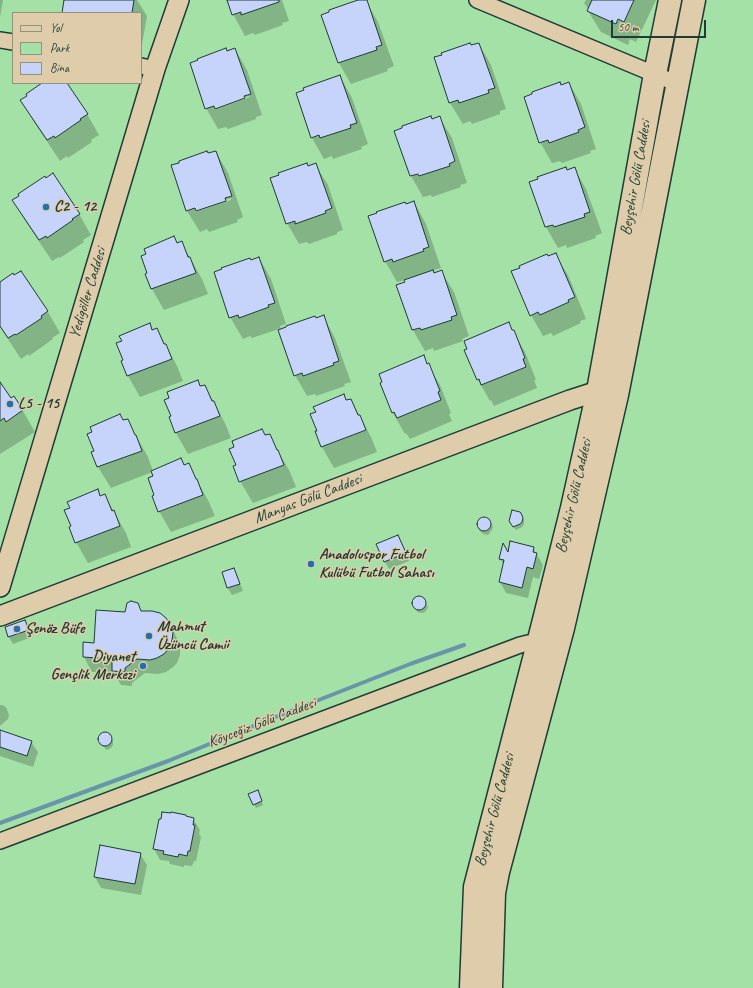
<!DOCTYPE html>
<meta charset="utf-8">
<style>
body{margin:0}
#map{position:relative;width:753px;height:988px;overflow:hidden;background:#deccaa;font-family:Caveat,sans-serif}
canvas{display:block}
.legend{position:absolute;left:12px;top:12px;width:130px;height:72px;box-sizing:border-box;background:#deccaa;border:1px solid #92937b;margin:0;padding:5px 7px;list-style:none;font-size:12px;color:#1f3d34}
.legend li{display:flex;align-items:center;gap:8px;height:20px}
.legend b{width:20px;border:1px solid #92937b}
.scale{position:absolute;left:611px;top:20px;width:95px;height:18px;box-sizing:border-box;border:2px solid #1f3d34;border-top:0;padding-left:5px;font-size:12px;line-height:14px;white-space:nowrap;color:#1f3d34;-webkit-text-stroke:3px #deccaa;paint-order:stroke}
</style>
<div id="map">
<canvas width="753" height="988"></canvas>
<ul class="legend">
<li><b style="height:5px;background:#deccaa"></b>Yol</li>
<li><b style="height:11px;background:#a4e1a7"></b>Park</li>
<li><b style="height:11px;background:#c6d3fa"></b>Bina</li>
</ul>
<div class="scale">50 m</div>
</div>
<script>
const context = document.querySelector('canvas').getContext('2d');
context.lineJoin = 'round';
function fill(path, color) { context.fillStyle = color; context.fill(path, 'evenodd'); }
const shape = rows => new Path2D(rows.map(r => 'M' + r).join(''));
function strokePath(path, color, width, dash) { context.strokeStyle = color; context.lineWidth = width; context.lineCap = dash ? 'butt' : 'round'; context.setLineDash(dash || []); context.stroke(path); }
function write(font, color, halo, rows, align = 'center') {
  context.font = font + ' Caveat,sans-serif'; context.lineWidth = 3; context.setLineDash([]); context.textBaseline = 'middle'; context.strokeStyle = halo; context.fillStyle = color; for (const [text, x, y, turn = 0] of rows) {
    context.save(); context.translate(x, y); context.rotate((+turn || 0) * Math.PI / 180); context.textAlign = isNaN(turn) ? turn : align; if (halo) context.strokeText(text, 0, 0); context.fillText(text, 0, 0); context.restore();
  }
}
fill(shape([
 [0,0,753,0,753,988,0,988],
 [13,13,141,13,141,83,13,83]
]), '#a4e1a7');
fill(shape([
 [0,0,3,0,0,17],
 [65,0,137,0,147,16,141,50,141,13,63,13],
 [228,0,282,0,289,21,282,23,283,25,255,35,253,33,245,36,233,14],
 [586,0,656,0,636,42,630,39,628,45,601,32,588,11,589,10,584,3],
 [366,1,378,22,394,66,387,69,388,71,351,84,339,63,322,15],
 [479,44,491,65,506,109,500,111,500,114,472,124,470,121,463,124,450,103,435,58],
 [235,49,247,70,262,115,256,117,256,119,228,129,226,127,218,129,206,108,199,61],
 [249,96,250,97,214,110,214,108],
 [340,76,352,98,368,144,361,147,362,149,333,159,332,156,324,159,312,138,297,93],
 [44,83,66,83,87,114,99,135,91,140,92,142,68,158,67,156,60,161,34,122,22,101],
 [569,83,581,104,596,149,590,151,591,153,562,163,560,161,552,163,540,142,561,86],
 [439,117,452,138,467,183,460,185,461,187,432,197,431,195,423,197,411,176,395,131],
 [216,152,228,173,243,217,237,220,238,222,209,232,207,229,200,232,187,211,172,166],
 [231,198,231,200,195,212,195,210],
 [315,164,328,185,343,230,337,232,337,234,309,244,307,242,299,244,287,223,280,175],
 [574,168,586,189,602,233,595,236,596,238,567,248,566,245,558,248,546,227,531,182],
 [46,179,79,214,91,235,83,240,84,242,60,258,59,257,52,261,26,222,14,201],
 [414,202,426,224,441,268,434,270,435,273,441,271,454,292,469,336,462,339,463,341,434,351,433,348,425,351,413,330,398,285,406,282,405,280,397,282,385,261,406,205],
 [174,237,177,244,181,242,202,279,208,294,164,310,152,289,146,274],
 [555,254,568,275,586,319,580,321,581,323,553,336,551,333,543,336,531,315,548,258],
 [259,258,271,279,286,324,280,326,281,330,323,316,335,338,351,382,344,384,345,386,316,396,315,394,307,396,295,375,279,329,252,338,250,336,243,339,230,317,251,261],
 [21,272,48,312,60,333,52,338,53,339,29,356,28,354,21,359,0,327,0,284,14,277],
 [149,324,153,330,157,329,177,366,183,381,140,397,128,376,124,360],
 [513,331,525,352,536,380,534,380,537,388,494,406,491,400,490,401,478,380],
 [423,357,440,385,451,413,449,414,452,421,410,439,406,433,405,434,393,413,384,382],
 [197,381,201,387,205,386,225,423,231,438,188,454,176,433],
 [0,383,11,399,13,398,23,411,35,432,0,454],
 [343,395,347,401,351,400,371,437,377,452,334,468,322,447,316,432,318,431],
 [127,420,148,457,153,471,181,459,184,466,188,464,209,502,215,516,171,532,159,511,156,495,154,477,152,472,111,488,98,467,93,452,95,451,123,421],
 [269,435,290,472,296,487,253,503,240,481,266,436],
 [97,491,101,497,105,496,126,533,131,547,88,563,76,542,72,527,71,508],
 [522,516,524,520,524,524,522,527,516,530,512,525],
 [485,518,489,521,493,527,492,530,488,535,483,534,480,531,478,528,477,523,481,519],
 [398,536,402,543,409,561,389,569,385,562,377,544],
 [533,548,543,565,539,579,533,577,528,598,506,593,500,582,504,565,500,559],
 [233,569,237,576,243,591,232,595,228,588,223,573],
 [419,597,422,598,427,605,428,607,426,611,423,613,417,612,413,604,413,600],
 [137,604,142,612,170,625,178,640,180,648,180,655,177,663,172,668,166,672,158,674,145,673,132,683,132,686,121,685,114,673,92,672,84,657,84,643,95,644,125,613],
 [25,622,29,629,32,637,13,644,9,637,6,628],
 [0,705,2,705,6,707,9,715,8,719,0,726],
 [0,731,31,742,38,752,33,767,0,756],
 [105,733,110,736,113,741,113,745,111,748,107,750,99,743,99,738,101,735],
 [249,794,259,794,263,805,256,808],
 [193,819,200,830,199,834,201,837,196,861,194,861,192,866,184,865,184,867,170,864,169,861,160,860,154,849,160,820],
 [140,854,147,865,141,895,101,888,95,877]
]), '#0003');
strokePath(shape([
 [0,823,168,761,263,722,410,664,464,645]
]), '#6995aa', 4);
const building = shape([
 [64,0,134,0,132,13,62,13,64,0],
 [227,0,279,0,279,2,241,15,241,12,232,15,227,0],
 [358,0,367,0,382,45,376,47,377,50,338,63,321,15,329,12,329,10,358,0],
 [592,0,634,0,624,22,618,19,616,24,587,11,592,0],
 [470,43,471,45,479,43,495,88,488,90,489,93,459,103,458,100,449,103,434,57,442,55,441,53,470,43],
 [226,48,227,51,235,48,251,94,244,96,245,98,215,109,214,106,205,109,190,63,198,60,197,59,226,48],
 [340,75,357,123,350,125,351,128,320,138,319,135,311,138,296,93,304,90,303,88,340,75],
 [560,82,561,85,569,82,585,127,578,130,579,132,549,143,548,140,539,143,524,97,532,94,532,92,560,82],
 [42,83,67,83,88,114,80,119,81,120,55,138,54,136,47,140,20,100,27,96,26,94,42,83],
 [431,116,432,119,440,116,455,161,449,164,450,166,419,176,418,174,410,176,394,131,402,128,402,126,431,116],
 [207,151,208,153,216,151,232,196,225,198,226,201,196,211,195,208,186,211,171,165,179,163,179,161,207,151],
 [307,163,308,166,316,163,332,208,325,211,326,213,295,224,295,221,286,224,270,178,279,175,278,173,307,163],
 [566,167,567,170,575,167,590,212,584,214,585,217,554,227,553,225,545,227,529,182,538,179,537,177,566,167],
 [53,173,80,214,72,219,73,220,47,238,46,236,39,240,12,200,19,196,18,194,45,176,46,178,53,173],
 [414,201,429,247,423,249,424,251,393,262,392,259,384,262,368,216,377,213,376,212,405,202,406,204,414,201],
 [174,236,177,243,182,241,188,257,190,257,196,273,151,289,145,274,147,273,141,256,146,254,144,249,174,236],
 [556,253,575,297,568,300,569,302,540,315,538,312,530,316,511,271,520,268,519,266,547,254,548,256,556,253],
 [259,257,275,303,268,305,269,307,239,318,238,315,229,318,214,272,222,269,221,268,250,258,251,260,259,257],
 [433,270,434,273,442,270,457,315,451,317,452,320,421,330,420,328,412,330,396,285,405,282,404,280,433,270],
 [21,271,48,311,41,316,42,318,16,335,15,334,8,338,0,326,0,282,13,273,14,275,21,271],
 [324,315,339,361,333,363,334,365,303,376,302,373,294,376,278,330,286,327,286,326,315,316,316,318,324,315],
 [509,322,512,330,514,330,525,358,523,359,526,367,481,385,479,379,477,380,464,350,467,349,464,341,509,322],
 [150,323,152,330,157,328,164,344,166,344,172,359,127,376,121,361,123,360,116,343,122,341,119,336,150,323],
 [424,355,427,364,429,363,440,391,438,392,441,400,397,418,394,412,392,413,380,383,382,382,379,374,424,355],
 [198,380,200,386,205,385,212,401,214,401,220,416,175,433,169,417,171,416,164,400,169,398,167,392,198,380],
 [0,382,11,398,14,396,23,410,6,422,4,418,0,421,0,382],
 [344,394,346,400,351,399,358,415,360,415,366,430,321,447,315,431,317,431,310,414,316,412,313,407,344,394],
 [120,414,123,420,128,419,135,435,136,435,142,451,97,467,91,452,94,451,87,434,92,432,90,427,120,414],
 [262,429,265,435,270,434,277,450,278,450,284,465,239,482,233,466,236,465,229,449,234,447,232,441,262,429],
 [181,458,184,465,189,463,196,479,197,479,203,495,158,512,152,496,154,495,148,478,153,476,151,471,181,458],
 [98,489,100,496,105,494,112,511,114,510,120,526,75,543,69,527,71,526,64,510,70,508,67,502,98,489],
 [512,510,520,512,521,513,523,518,522,522,520,524,513,527,509,521,512,510],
 '477 524a7 7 0 1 1 14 0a7 7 0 1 1-14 0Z',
 [398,535,406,553,384,562,376,544,398,535],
 [510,541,534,547,533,552,537,553,533,569,527,567,522,588,499,582,504,560,499,559,503,543,508,552,510,541],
 [234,568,240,584,227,588,222,572,234,568],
 '412 603a7 7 0 1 1 14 0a7 7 0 1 1-14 0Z',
 [131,601,138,603,141,611,152,611,160,613,166,618,171,625,173,632,172,640,169,648,164,654,157,658,150,660,137,659,125,668,125,672,112,671,112,659,83,657,83,642,94,643,96,610,125,612,127,603,131,601],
 [25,620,29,630,8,637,5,627,25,620],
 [0,730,32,741,27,756,0,747,0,730],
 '98 739a7 7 0 1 1 14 0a7 7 0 1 1-14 0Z',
 [258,790,262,801,253,805,248,794,258,790],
 [162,812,171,813,171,812,186,815,186,816,194,818,193,825,195,825,190,851,188,851,187,856,179,854,178,857,163,854,164,851,153,849,159,819,161,819,162,812],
 [100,845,141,853,135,884,94,877,100,845]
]);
fill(building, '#c6d3fa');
strokePath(building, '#1f3d34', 1);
const minor = shape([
 [477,0,678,84],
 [0,40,13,42],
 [141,66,155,69],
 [0,841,520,645,528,643,538,644]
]);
const tertiary = shape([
 [0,587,155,69,179,0],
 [0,616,570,400,598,391,611,394]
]);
const secondary = shape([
 [471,988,475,887,543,624,572,508,598,391,655,74,670,0],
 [491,988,494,893,498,872,563,628,617,395,694,0]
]);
strokePath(minor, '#1f3d34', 18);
strokePath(tertiary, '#1f3d34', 22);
strokePath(secondary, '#1f3d34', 25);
strokePath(minor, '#deccaa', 15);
strokePath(tertiary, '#deccaa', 19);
strokePath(secondary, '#deccaa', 22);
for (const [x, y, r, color] of [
 [46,207,4,"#1f6fb2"],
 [10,404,4,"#1f6fb2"],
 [311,564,4,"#1f6fb2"],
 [17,629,4,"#1f6fb2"],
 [149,636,4,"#1f6fb2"],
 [143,666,4,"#1f6fb2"]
]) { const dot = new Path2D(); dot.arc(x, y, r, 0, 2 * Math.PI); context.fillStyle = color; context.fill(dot); strokePath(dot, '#deccaa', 1.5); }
write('16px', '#1f3d34', '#deccaa', [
 ["Beyşehir Gölü Caddesi",636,178,-80],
 ["Yedigöller Caddesi",88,293,-73],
 ["Beyşehir Gölü Caddesi",574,496,-77],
 ["Manyas Gölü Caddesi",308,499,-21],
 ["Köyceğiz Gölü Caddesi",262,723,-21],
 ["Beyşehir Gölü Caddesi",495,810,-75]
]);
write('bold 16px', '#1f3d34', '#deccaa', [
 ["C2 - 12",54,207],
 ["L5 - 15",18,404],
 ["Anadoluspor Futbol",319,555],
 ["Kulübü Futbol Sahası",319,573],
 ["Mahmut",157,627],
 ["Üzüncü Camii",157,645],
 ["Şenöz Büfe",25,629],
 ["Diyanet",135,657,"right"],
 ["Gençlik Merkezi",135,675,"right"]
], 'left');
</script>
